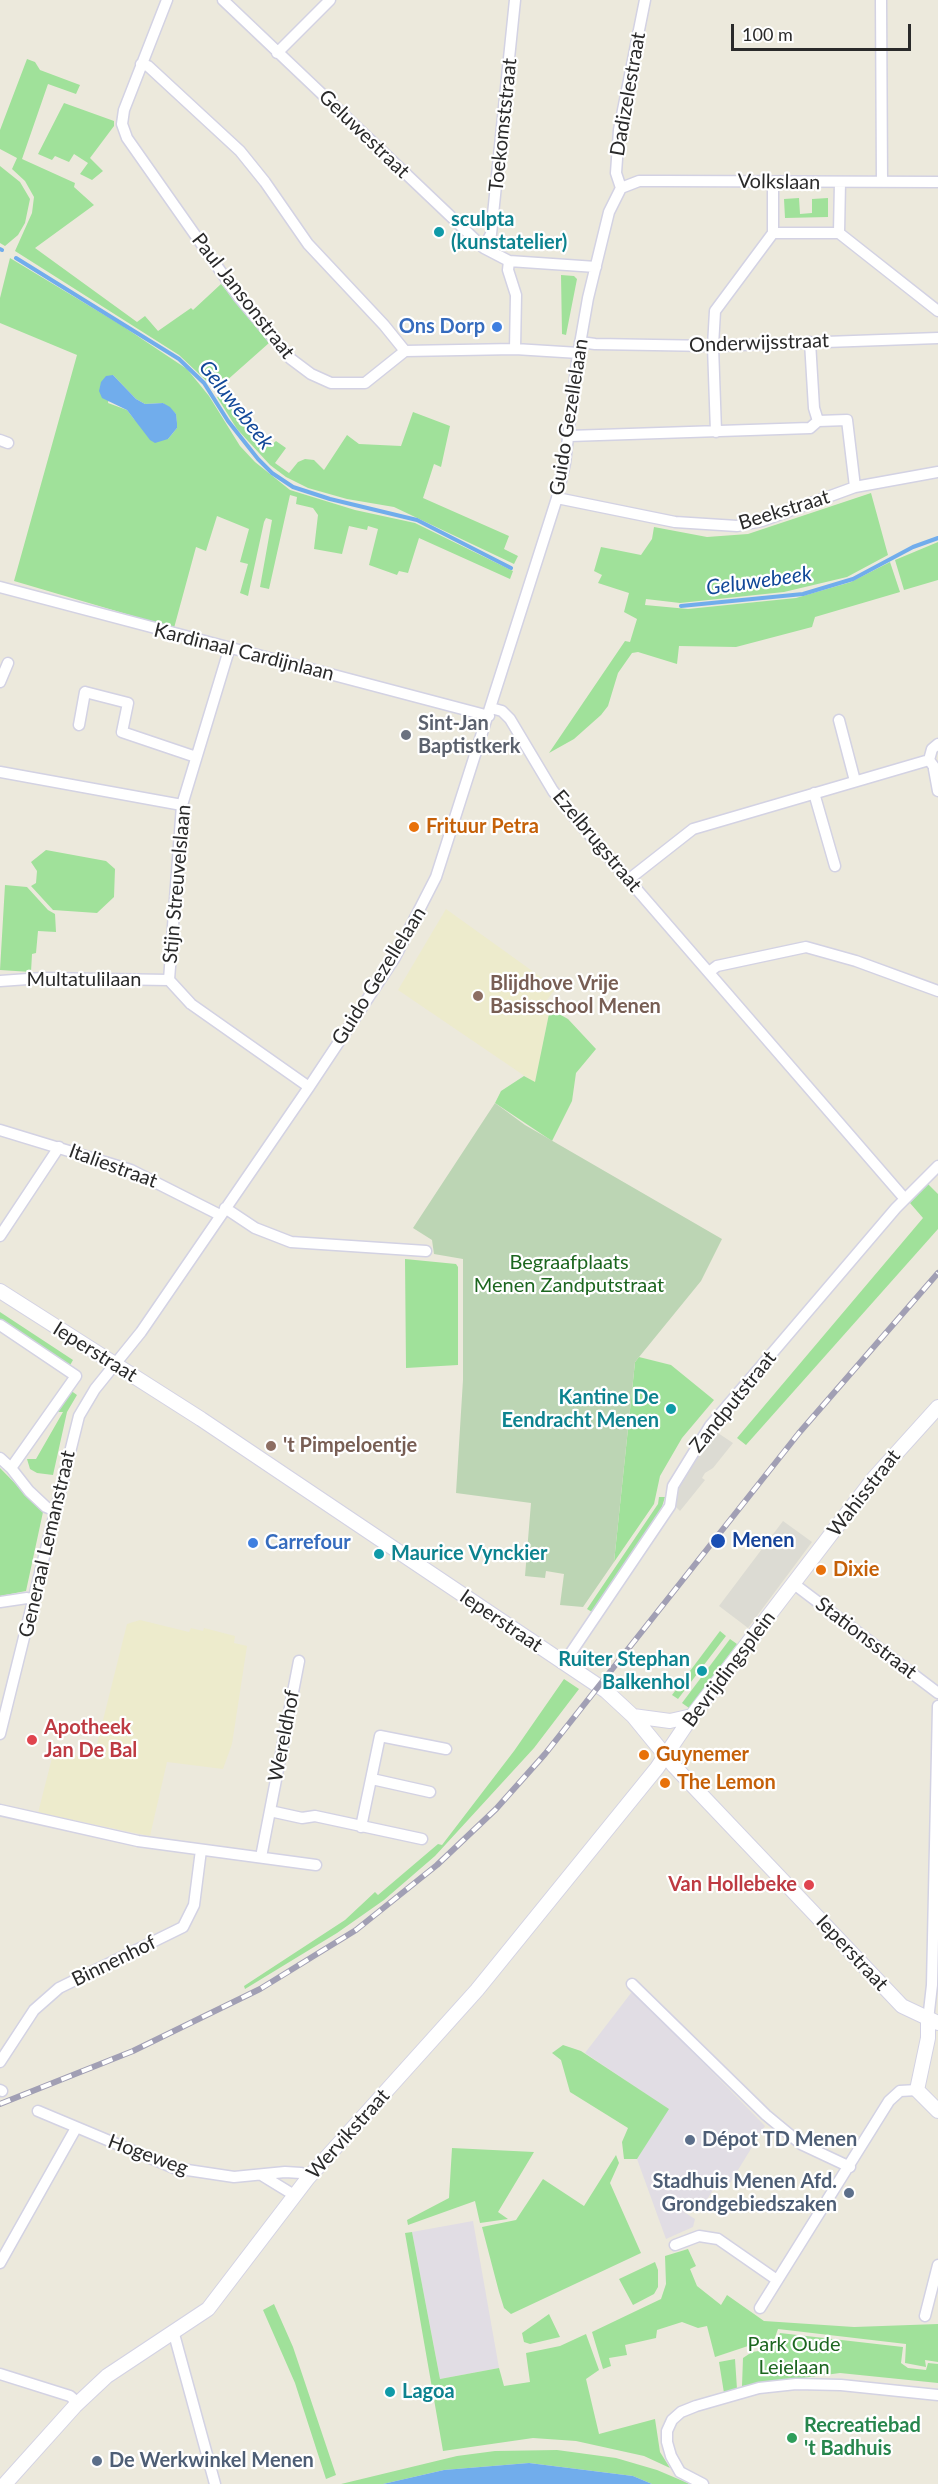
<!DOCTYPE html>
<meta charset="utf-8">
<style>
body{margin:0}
#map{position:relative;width:938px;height:2484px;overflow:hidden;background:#ece9dc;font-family:Lato,sans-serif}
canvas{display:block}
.scale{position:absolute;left:731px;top:24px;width:180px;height:27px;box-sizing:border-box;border:3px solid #2a2a2a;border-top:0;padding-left:8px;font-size:18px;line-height:21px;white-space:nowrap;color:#2a2a2a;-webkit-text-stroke:4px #fff;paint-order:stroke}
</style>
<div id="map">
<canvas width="938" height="2484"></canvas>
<div class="scale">100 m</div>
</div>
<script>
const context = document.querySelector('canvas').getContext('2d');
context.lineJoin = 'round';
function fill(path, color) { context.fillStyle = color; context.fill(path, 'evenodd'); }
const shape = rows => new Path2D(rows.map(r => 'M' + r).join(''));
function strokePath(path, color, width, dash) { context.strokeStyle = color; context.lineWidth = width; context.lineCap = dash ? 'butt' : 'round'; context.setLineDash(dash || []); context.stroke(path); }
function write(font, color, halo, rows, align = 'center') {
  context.font = font + ' Lato,sans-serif'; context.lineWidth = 4.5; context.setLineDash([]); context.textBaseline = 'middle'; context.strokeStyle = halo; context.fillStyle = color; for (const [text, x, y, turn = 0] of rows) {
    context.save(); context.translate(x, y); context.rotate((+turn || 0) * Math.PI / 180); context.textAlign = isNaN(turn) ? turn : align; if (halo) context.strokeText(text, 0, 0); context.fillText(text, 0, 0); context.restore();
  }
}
fill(shape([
 [634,1992,765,2126,730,2183,721,2177,703,2206,692,2200,684,2212,695,2219,693,2227,666,2239,637,2159,668,2109,585,2053,631,1993],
 [473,2221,499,2368,440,2379,412,2232]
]), '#e1dde4');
fill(shape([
 [446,909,556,988,543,1005,550,1009,535,1083,398,990],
 [140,1620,189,1632,191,1628,203,1631,204,1628,235,1636,234,1643,247,1646,232,1744,223,1769,167,1762,150,1836,38,1813,54,1750,93,1760,127,1624]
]), '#edebcc');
fill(shape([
 [27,59,35,62,40,70,80,85,76,94,48,84,22,159,75,183,74,187,94,205,35,248,137,322,145,316,158,331,191,308,193,310,221,284,269,343,216,390,179,355,15,251,32,213,34,197,25,181,12,169,17,158,0,149,0,130],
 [64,103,114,121,114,126,90,158,103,171,92,180,80,174,88,163,74,154,69,162,55,156,52,160,38,154],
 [0,166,20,182,30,199,25,223,18,235,5,246,0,243],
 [799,198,800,214,812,213,812,199,828,198,828,217,785,218,784,199],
 [10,258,121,325,187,369,209,396,240,446,255,462,290,490,355,510,415,523,513,571,510,579,419,538,408,573,399,571,397,575,369,565,378,529,368,526,367,530,349,526,342,554,314,549,318,515,313,508,296,504,297,497,290,495,269,589,260,587,272,520,266,518,264,522,248,596,240,593,248,564,240,562,249,529,217,516,206,551,196,547,174,628,14,581,77,355,0,323,0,298],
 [113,375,136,399,145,404,163,403,176,414,177,428,168,439,134,419,127,410,108,403],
 [561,275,574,276,577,279,566,335,562,334],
 [229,394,235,399,241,417,258,438,269,447,276,441,286,448,275,463,289,473,298,462,305,459,314,460,324,470,347,435,359,444,401,446,413,412,450,426,441,467,434,464,423,498,509,536,504,549,518,556,514,564,394,507,347,499,308,488,286,477,270,465,237,429,217,397],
 [871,493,888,555,847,577,784,592,680,603,646,599,645,605,688,609,796,598,851,582,890,562,900,592,815,617,812,627,736,647,679,646,677,664,638,652,632,653,618,673,608,706,601,715,574,739,549,753,625,641,630,642,637,619,624,612,629,593,598,583,602,575,594,571,601,547,641,555,652,539,654,527,707,537,748,534],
 [938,542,938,580,904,590,895,560],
 [46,850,106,861,115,869,114,897,97,913,53,910,31,886,36,883,37,871,31,862],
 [5,885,27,887,48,910,55,914,56,932,38,931,36,953,32,954,31,972,0,970],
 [550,1009,568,1019,596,1049,576,1073,572,1101,552,1141,495,1103,501,1091,524,1076,535,1082],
 [928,1184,938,1194,938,1229,746,1445,737,1438,923,1218,910,1203],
 [405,1259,456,1264,458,1267,458,1365,406,1368],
 [0,1312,73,1360,69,1367,0,1321],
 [639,1357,671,1365,714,1400,682,1438,660,1476,654,1504,614,1562,635,1362],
 [70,1390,77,1395,67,1412,53,1475,37,1473,30,1469,27,1459,36,1459,63,1412,55,1412],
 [0,1468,43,1512,26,1591,0,1596],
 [659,1497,665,1497,661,1510,592,1612,587,1609,658,1504],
 [720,1631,726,1636,678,1699,672,1695],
 [730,1639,737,1644,689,1708,682,1703],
 [564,1679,579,1689,534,1748,435,1856,384,1900,337,1933,245,1989,244,1986,345,1920,375,1892,378,1895,438,1844,442,1845,514,1751],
 [563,2045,581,2051,669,2109,637,2159,624,2159,622,2142,628,2128,570,2092,561,2060,552,2053],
 [452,2148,534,2152,498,2212,508,2219,480,2223,475,2201,408,2225,407,2220,449,2198],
 [616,2155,619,2163,610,2183,641,2253,511,2314,504,2308,499,2292,482,2227,516,2220,543,2179,584,2206],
 [412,2232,440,2379,499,2368,504,2386,530,2382,526,2353,560,2346,586,2334,599,2370,586,2379,599,2434,655,2419,660,2452,670,2468,644,2456,576,2441,533,2438,443,2451,405,2233],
 [688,2249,696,2266,690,2269,697,2286,721,2305,727,2295,764,2321,854,2327,938,2324,938,2362,925,2360,926,2367,905,2363,906,2344,778,2329,772,2346,748,2346,715,2357,707,2326,698,2328,682,2322,657,2330,656,2338,625,2345,627,2355,609,2358,611,2366,603,2369,592,2332,661,2299,666,2284,665,2256],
 [655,2262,658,2270,658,2287,654,2294,633,2305,619,2279],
 [274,2304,293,2347,336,2475,326,2479,295,2383,263,2310],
 [549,2314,560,2337,530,2344,524,2342,522,2333],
 [780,2333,903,2347,901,2363,908,2368,926,2370,928,2363,938,2364,938,2383,840,2373,742,2386,743,2358,752,2352,772,2349],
 [735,2359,737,2389,724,2393,719,2362],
 [557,2450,616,2458,657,2470,690,2484,652,2484,633,2476,529,2463,444,2470,383,2484,341,2484,457,2456,495,2451]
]), '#a0e19a');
fill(shape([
 [495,1103,525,1125,722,1239,701,1281,635,1362,614,1562,583,1607,560,1605,564,1574,546,1571,545,1578,525,1576,531,1503,456,1493,463,1380,463,1259,434,1254,432,1240,413,1228]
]), '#bcd5b4');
fill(shape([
 [715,1431,733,1443,713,1468,705,1473,702,1478,705,1480,680,1511,676,1507,676,1488],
 [783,1521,812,1542,748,1628,719,1606]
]), '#dcdbd3');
fill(shape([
 [113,375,136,399,145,404,163,403,170,407,176,414,177,423,177,428,168,439,155,443,150,440,127,410,102,398,99,391,101,382,106,376],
 [529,2463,633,2476,652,2484,383,2484,444,2470]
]), '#71adec');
strokePath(shape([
 [0,249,2,250],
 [16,258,179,359,204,383,228,421,258,459,272,473,293,487,330,499,417,520,511,568],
 [681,606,803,594,853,579,913,547,938,538]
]), '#71adec', 4);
const minor = shape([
 [167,0,124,110,122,124,127,138,238,296,291,359,311,374,331,383,365,383,405,351],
 [223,0,484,248,509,261,596,267],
 [881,0,882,182],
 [277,53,330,0],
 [141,64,148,66,240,151,265,182,308,244,384,325,405,351],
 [773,182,773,233,839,233,840,182],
 [621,188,639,181,662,181,938,182],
 [621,188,616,173,619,130,645,0],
 [839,233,938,311],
 [484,248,491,234,515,0],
 [509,261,508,270,516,295,515,349],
 [580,342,595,344,713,346,938,338],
 [810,342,814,408,818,421,847,420,855,487],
 [405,351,515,349,579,353],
 [716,432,713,346,715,311,773,233],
 [569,436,810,428,818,421],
 [0,440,8,443],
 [557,498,675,522,737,526,762,521,855,487,938,472],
 [0,587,489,716],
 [229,650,182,805,169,980,191,1004,309,1087],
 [0,682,8,663],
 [491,708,502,711,510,719,553,791,581,825,905,1199],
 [839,720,855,781],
 [79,725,85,692,128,703,122,732,196,757],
 [938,744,932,749,929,760,938,772],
 [934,769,938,791],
 [0,772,182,805],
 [814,793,835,866],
 [628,880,693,829,929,760],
 [709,972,717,966,806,947,856,961,938,991],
 [0,981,42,978,169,980],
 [0,1130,131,1170,220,1215],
 [225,1208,255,1228,291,1242,426,1251],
 [0,1236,59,1147],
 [0,1325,76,1376,11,1468],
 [0,1458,11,1468,29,1491,46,1507,53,1510],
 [794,1584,938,1693],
 [0,1602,27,1598,34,1600],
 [564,1663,670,1506,673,1486,710,1426,896,1208,938,1166],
 [0,1734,79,1416,95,1389,141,1332,309,1087,394,959,436,877,557,498,565,463,577,361,588,298,609,212,621,188],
 [372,1779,430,1792],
 [0,1810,138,1841,316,1865],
 [270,1811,302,1818,315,1816,422,1839],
 [361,1827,380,1736,446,1749],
 [261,1857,299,1661],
 [632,1984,766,2115,801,2144,850,2167],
 [928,2020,932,1985,938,1706],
 [0,2062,34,2010,59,1988,183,1927,194,1905,201,1850],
 [0,2090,2,2091],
 [38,2111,174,2168,234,2177,285,2172,301,2173,308,2178],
 [263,2176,294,2195],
 [675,2245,699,2236,718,2239,777,2280],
 [0,2263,76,2128],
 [760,2308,889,2101,900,2091,917,2090],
 [925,2316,938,2265],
 [174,2334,215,2484],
 [0,2374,70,2396,78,2403],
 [703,2484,680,2472,671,2456,667,2442,667,2431,672,2420,681,2412,696,2406,759,2388,796,2384,841,2385,938,2395]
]);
const tertiary = shape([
 [0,1291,201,1419,606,1691,633,1716,674,1766,902,2006,938,2023],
 [633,1716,670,1721,692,1716],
 [928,2020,928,2038,917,2090,938,2111],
 [5,2484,75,2406,107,2376,208,2309,308,2178,477,1990,657,1768,692,1716,874,1478,938,1407]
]);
strokePath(minor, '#d3d2e3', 13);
strokePath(tertiary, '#d3d2e3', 16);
strokePath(minor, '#fff', 10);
strokePath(tertiary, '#fff', 14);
const rail = shape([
 [0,2104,133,2051,260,1989,356,1930,437,1865,496,1809,545,1754,799,1433,938,1273]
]);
strokePath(rail, '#a19fb4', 6);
strokePath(rail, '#fff', 4, [11]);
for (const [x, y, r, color] of [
 [439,232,6,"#0f9aa8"],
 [497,327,6,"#3f7fe0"],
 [406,735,6,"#6b7280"],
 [414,827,6,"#e8710a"],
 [478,996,6,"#8d6e63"],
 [671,1409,6,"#0f9aa8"],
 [271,1446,6,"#8d6e63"],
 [718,1541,8,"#1a4fb4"],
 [253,1543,6,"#3f7fe0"],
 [379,1554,6,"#0f9aa8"],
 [821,1570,6,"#e8710a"],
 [702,1671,6,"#0f9aa8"],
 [32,1740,6,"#e0444e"],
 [644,1755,6,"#e8710a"],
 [665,1783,6,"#e8710a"],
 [809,1885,6,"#e0444e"],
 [690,2140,6,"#5c6f8a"],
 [849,2193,6,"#5c6f8a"],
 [390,2392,6,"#0f9aa8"],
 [792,2438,6,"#2e9e5b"],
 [97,2461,6,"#5c6f8a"]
]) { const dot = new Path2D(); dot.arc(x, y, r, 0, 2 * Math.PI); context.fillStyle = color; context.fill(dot); strokePath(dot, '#fff', 2); }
write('20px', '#2a2a2a', '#fff', [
 ["Dadizelestraat",628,94,-80],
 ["Toekomststraat",503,125,-84],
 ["Geluwestraat",364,134,44],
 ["Volkslaan",779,182,1],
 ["Paul Jansonstraat",243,296,52],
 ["Onderwijsstraat",759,343,-2],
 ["Guido Gezellelaan",569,417,-81],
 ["Beekstraat",784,510,-17],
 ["Kardinaal Cardijnlaan",244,652,14],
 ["Ezelbrugstraat",597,841,50],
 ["Stijn Streuvelslaan",177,884,-85],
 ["Guido Gezellelaan",379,976,-58],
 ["Multatulilaan",84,980],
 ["Italiestraat",113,1166,20],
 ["Ieperstraat",95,1352,32],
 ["Zandputstraat",733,1402,-51],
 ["Wahisstraat",864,1493,-52],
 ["Generaal Lemanstraat",47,1544,-77],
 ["Ieperstraat",501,1621,34],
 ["Stationsstraat",866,1638,37],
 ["Bevrijdingsplein",729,1669,-53],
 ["Wereldhof",284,1736,-79],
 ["Ieperstraat",852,1953,47],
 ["Binnenhof",114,1961,-26],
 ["Wervikstraat",348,2134,-48],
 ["Hogeweg",148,2155,20]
]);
write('bold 20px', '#0d838f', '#fff', [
 ["sculpta",451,220],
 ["(kunstatelier)",451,243],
 ["Kantine De",659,1398,"right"],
 ["Eendracht Menen",659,1421,"right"],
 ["Maurice Vynckier",391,1554],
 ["Ruiter Stephan",690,1660,"right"],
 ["Balkenhol",690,1683,"right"],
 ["Lagoa",402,2392]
], 'left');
write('bold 20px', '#366cbe', '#fff', [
 ["Ons Dorp",485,327],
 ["Carrefour",265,1543,"left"]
], 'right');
write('bold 20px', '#5b616d', '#fff', [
 ["Sint-Jan",418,724],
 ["Baptistkerk",418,747]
], 'left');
write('bold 20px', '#c56008', '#fff', [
 ["Frituur Petra",426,827],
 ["Dixie",833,1570],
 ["Guynemer",656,1755],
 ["The Lemon",677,1783]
], 'left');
write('bold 20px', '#785e54', '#fff', [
 ["Blijdhove Vrije",490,984],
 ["Basisschool Menen",490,1007],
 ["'t Pimpeloentje",283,1446]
], 'left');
write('20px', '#1c661f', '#fff', [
 ["Begraafplaats",569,1263],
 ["Menen Zandputstraat",569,1286],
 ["Park Oude",794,2345],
 ["Leielaan",794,2368]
]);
write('bold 20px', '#164399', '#fff', [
 ["Menen",732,1541]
], 'left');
write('bold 20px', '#be3a42', '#fff', [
 ["Apotheek",44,1728],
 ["Jan De Bal",44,1751],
 ["Van Hollebeke",797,1885,"right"]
], 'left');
write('bold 20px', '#4e5e75', '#fff', [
 ["Dépot TD Menen",702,2140],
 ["Stadhuis Menen Afd.",837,2182,"right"],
 ["Grondgebiedszaken",837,2205,"right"],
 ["De Werkwinkel Menen",109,2461]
], 'left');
write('bold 20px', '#27864d', '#fff', [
 ["Recreatiebad",804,2426],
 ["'t Badhuis",804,2449]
], 'left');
write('italic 21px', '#104798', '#fff', [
 ["Geluwebeek",236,405,52],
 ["Geluwebeek",759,581,-8]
]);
</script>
